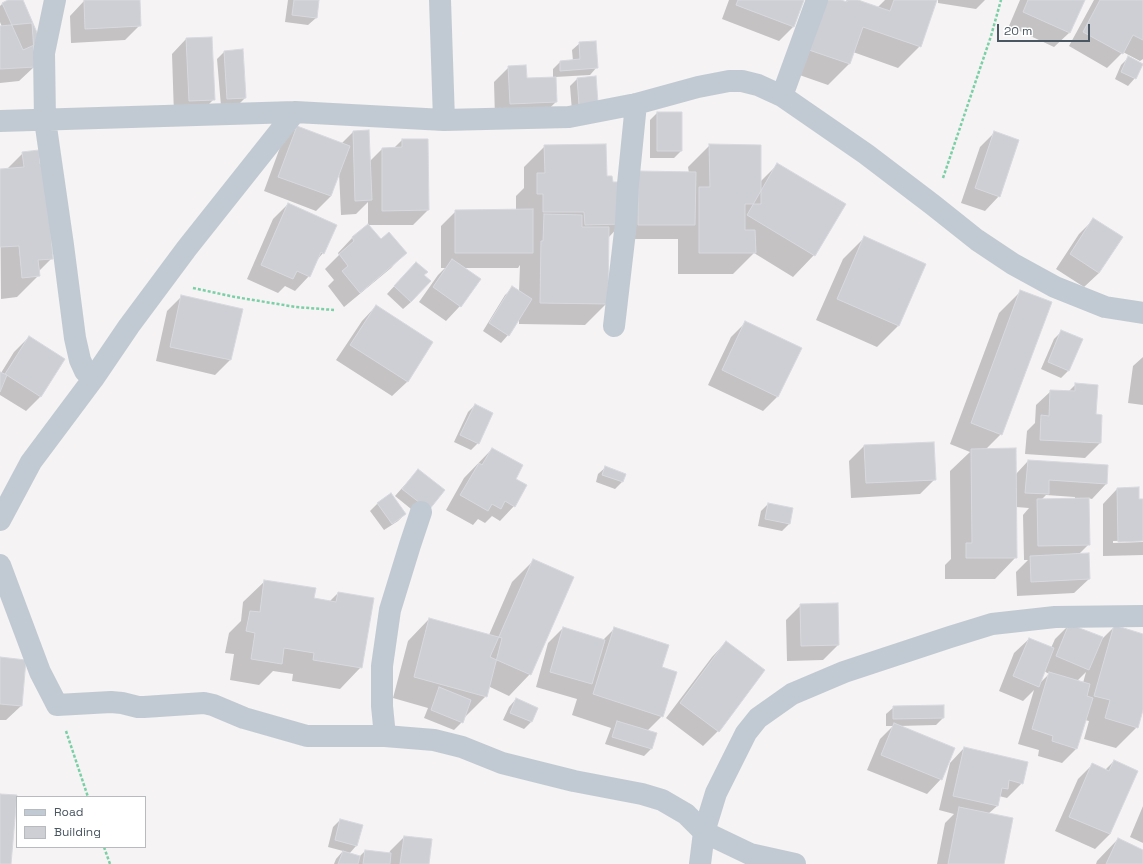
<!DOCTYPE html>
<style>
body{margin:0}
#map{position:relative;width:1143px;height:864px;overflow:hidden;background:#f5f3f3;font-family:"Space Grotesk",sans-serif}
canvas{display:block}
.legend{position:absolute;left:16px;top:796px;width:130px;height:52px;box-sizing:border-box;background:#fff;border:1px solid #b7bbc0;margin:0;padding:5px 7px;list-style:none;font-size:12px;color:#4a5661}
.legend li{display:flex;align-items:center;gap:8px;height:20px}
.legend b{width:20px;border:1px solid #b7bbc0}
.scale{position:absolute;left:997px;top:24px;width:93px;height:18px;box-sizing:border-box;border:2px solid #4a5661;border-top:0;padding-left:5px;font-size:12px;line-height:14px;white-space:nowrap;color:#4a5661;-webkit-text-stroke:3px #fff;paint-order:stroke}
</style>
<div id="map">
<canvas width="1143" height="864"></canvas>
<ul class="legend">
<li><b style="height:5px;background:#c1cad2"></b>Road</li>
<li><b style="height:11px;background:#cdcfd5"></b>Building</li>
</ul>
<div class="scale">20 m</div>
</div>
<script>
const context = document.querySelector('canvas').getContext('2d');
context.lineJoin = 'round';
function fill(path, color) { context.fillStyle = color; context.fill(path, 'evenodd'); }
const shape = rows => new Path2D(rows.map(r => 'M' + r).join(''));
function strokePath(path, color, width, dash) { context.strokeStyle = color; context.lineWidth = width; context.lineCap = dash ? 'butt' : 'round'; context.setLineDash(dash || []); context.stroke(path); }
fill(shape([
 [10,0,21,0,40,42,33,49,34,67,19,81,0,83,0,27,2,27,0,22,0,6,2,4],
 [112,0,139,0,140,25,125,40,71,43,70,16,84,1],
 [288,0,318,0,316,18,308,25,285,22],
 [729,0,803,0,794,26,779,41,722,19],
 [838,0,845,2,847,0,855,0,877,8,885,0,936,0,920,46,898,68,853,52,849,64,828,85,788,71],
 [938,0,985,0,976,9,938,3],
 [1020,0,1084,0,1069,33,1054,47,1009,26],
 [1094,0,1143,0,1143,59,1140,61,1123,52,1107,68,1069,46],
 [186,39,214,99,199,114,174,115,172,54],
 [580,43,597,67,590,75,555,77,556,102,541,116,495,118,494,82,509,67,526,79,553,78,553,69,560,62,573,61,572,50],
 [224,52,245,98,238,105,221,106,217,59],
 [1128,58,1135,78,1128,86,1115,79,1121,65],
 [577,79,597,103,572,111,570,86],
 [657,113,681,151,674,158,650,158,650,120],
 [297,127,341,144,353,132,369,162,382,149,394,148,402,140,428,210,413,225,368,225,368,202,356,214,341,215,339,172,331,196,316,211,264,191,282,142],
 [994,133,999,196,985,211,961,203,980,147],
 [710,145,760,182,777,165,814,255,793,277,754,253,733,274,678,274,678,239,624,239,623,222,608,238,607,303,585,325,519,324,519,318,508,335,501,343,483,331,505,295,513,288,519,292,520,265,518,268,463,268,460,306,446,321,419,302,438,275,445,268,441,268,441,226,456,211,516,210,516,196,524,188,524,167,545,146,606,177,612,183,689,173,688,167],
 [23,153,52,258,38,272,38,276,17,297,1,299,0,170,6,170],
 [288,204,323,253,317,260,309,276,295,291,285,286,278,293,247,279,273,219],
 [1094,219,1099,273,1084,287,1056,269,1079,234],
 [368,225,381,240,405,253,391,268,344,307,328,286,334,280,325,269,339,255,338,253,352,238],
 [865,237,924,264,898,326,877,347,816,320,843,259],
 [409,270,423,275,411,302,403,309,387,294],
 [1021,291,1001,434,986,449,1016,474,1028,461,1107,466,1106,484,1092,499,1088,498,1089,544,1078,555,1089,579,1074,593,1017,596,1016,572,1028,560,1024,560,1023,515,1029,508,1016,507,1016,557,995,579,945,579,945,565,951,559,950,471,970,452,950,444,999,313],
 [1046,495,1075,497,1075,499,1041,500],
 [182,296,241,310,230,360,215,375,156,361,167,311],
 [376,306,432,342,407,382,392,396,336,360,362,321],
 [746,322,800,349,777,397,763,411,708,385,731,337],
 [1062,331,1068,371,1061,378,1041,369,1054,339],
 [29,337,64,359,40,397,26,411,0,395,0,373,1,373,14,352],
 [1143,357,1143,405,1128,403,1133,366],
 [1076,384,1095,415,1100,443,1085,458,1025,454,1027,431,1035,423,1036,405,1051,391,1068,392],
 [475,405,478,443,471,450,454,442,468,412],
 [933,443,935,479,920,494,851,498,849,461,864,446],
 [492,449,515,479,514,506,500,521,492,516,485,523,478,519,473,525,446,510,464,478],
 [606,467,622,482,615,489,596,482,598,474],
 [418,470,421,517,395,496],
 [1117,489,1138,500,1143,500,1143,540,1113,541,1113,543,1143,542,1143,555,1103,556,1103,504],
 [391,494,405,514,398,521,384,530,370,511,377,504],
 [768,504,789,524,782,531,758,526,761,511],
 [534,560,530,674,509,696,488,686,486,696,465,717,462,722,454,730,424,718,428,708,393,698,408,641,429,619,489,635,512,582],
 [265,581,313,598,330,601,338,593,361,667,340,689,292,681,293,674,273,671,259,685,230,680,234,654,225,653,229,633,241,621,243,602],
 [801,605,838,645,823,660,787,661,786,620],
 [1069,625,1103,638,1115,626,1143,635,1143,706,1137,727,1116,748,1084,739,1089,721,1085,720,1076,749,1062,763,1038,756,1039,750,1018,744,1034,690,1023,701,999,691,1014,653,1029,639,1051,648,1055,639],
 [1044,671,1049,674,1039,684],
 [1086,672,1083,683,1077,681],
 [563,628,603,640,615,628,661,668,662,716,647,731,656,734,651,749,644,756,605,744,611,728,572,715,577,699,536,687,548,643],
 [726,642,763,670,718,731,703,746,666,718,712,657],
 [0,658,21,706,6,720,0,720],
 [516,699,537,708,531,722,524,729,503,720,509,707],
 [894,707,943,718,936,725,898,726,941,779,927,794,867,770,880,739,893,726,886,726,886,714],
 [964,748,1022,783,1007,798,999,796,997,806,988,814,1003,864,937,864,945,823,954,814,939,810,950,763],
 [1114,761,1137,771,1110,834,1095,849,1055,831,1078,779,1093,764,1105,770],
 [1143,806,1143,843,1130,837],
 [340,820,356,846,349,854,359,857,365,851,389,854,390,851,404,837,428,864,334,864,336,859,343,851,328,847,333,827],
 [1118,839,1143,851,1143,864,1096,864,1097,861]
]), '#0003');
const building = shape([
 [8,0,23,0,41,42,23,50,2,3,8,0],
 [84,0,140,0,141,26,85,29,84,0],
 [294,0,319,0,317,18,292,15,294,0],
 [738,0,804,0,794,27,736,5,738,0],
 [826,0,841,0,847,2,848,0,858,0,890,11,894,0,937,0,921,47,863,27,850,64,809,50,826,0],
 [1028,0,1085,0,1070,33,1023,12,1028,0],
 [1100,0,1143,0,1143,40,1133,35,1123,54,1083,32,1100,0],
 [32,23,35,67,0,69,0,26,32,23],
 [212,37,215,100,189,101,186,38,212,37],
 [596,41,598,68,560,71,560,61,580,59,579,42,596,41],
 [243,49,246,98,227,99,224,51,243,49],
 [1128,56,1143,64,1136,79,1121,72,1128,56],
 [526,65,527,78,556,77,557,102,510,104,508,66,526,65],
 [596,76,598,103,579,105,577,78,596,76],
 [657,112,682,112,682,151,657,151,657,112],
 [297,126,350,146,331,196,278,177,297,126],
 [369,130,372,200,355,201,353,131,369,130],
 [994,131,1019,140,1000,197,975,188,994,131],
 [402,139,428,139,429,210,382,211,382,148,402,147,402,139],
 [606,144,607,176,612,176,613,182,623,182,623,224,585,225,584,212,543,212,543,194,537,194,537,173,545,173,544,145,606,144],
 [709,144,761,145,761,204,745,204,745,230,755,230,756,253,699,253,699,187,710,187,709,144],
 [39,150,40,164,45,163,53,259,38,260,40,276,22,278,19,246,0,247,0,169,24,167,22,152,39,150],
 [777,163,846,204,815,256,747,215,777,163],
 [638,171,696,172,695,225,638,225,638,171],
 [288,203,337,225,324,254,321,252,310,277,297,271,293,279,261,265,288,203],
 [533,209,533,253,455,253,455,210,533,209],
 [544,214,582,215,582,227,609,227,608,304,540,303,541,241,543,241,544,214],
 [1093,218,1123,237,1099,273,1070,254,1093,218],
 [368,224,381,239,389,232,407,253,360,293,342,271,348,266,339,254,354,241,352,237,368,224],
 [864,236,926,264,899,326,837,299,864,236],
 [452,259,481,279,461,307,433,287,452,259],
 [416,262,428,272,424,275,431,281,411,302,394,286,416,262],
 [512,286,532,299,509,336,489,323,512,286],
 [1020,290,1052,302,1002,435,971,423,1020,290],
 [181,295,243,309,231,360,170,347,181,295],
 [376,305,433,342,408,382,350,345,376,305],
 [745,321,802,348,778,397,722,370,745,321],
 [1061,330,1083,339,1069,371,1048,362,1061,330],
 [29,336,65,359,41,397,5,374,29,336],
 [0,372,7,375,0,392,0,372],
 [1075,383,1098,385,1096,414,1102,415,1101,443,1040,440,1041,415,1049,416,1050,390,1075,391,1075,383],
 [475,404,493,413,479,444,460,435,475,404],
 [934,442,936,480,866,483,864,445,934,442],
 [492,448,523,465,516,479,527,485,515,507,505,501,501,509,492,504,488,511,460,495,479,463,482,465,492,448],
 [1016,448,1017,558,966,558,966,543,972,543,971,449,1016,448],
 [1028,460,1108,465,1107,484,1049,480,1049,494,1025,493,1028,460],
 [605,466,626,474,623,482,602,475,605,466],
 [418,469,445,490,429,510,402,489,418,469],
 [1139,487,1139,499,1143,499,1143,541,1118,542,1117,488,1139,487],
 [391,493,406,514,392,524,377,503,391,493],
 [1089,498,1090,545,1038,546,1037,499,1089,498],
 [768,503,793,508,790,524,765,519,768,503],
 [1089,553,1090,579,1031,582,1030,556,1089,553],
 [533,559,574,577,531,675,490,657,533,559],
 [264,580,316,588,314,598,336,602,338,592,374,598,362,668,313,660,314,653,284,648,282,664,251,659,255,633,246,631,250,611,260,612,264,580],
 [838,603,839,645,801,646,800,604,838,603],
 [429,618,502,638,487,697,414,677,429,618],
 [1069,624,1103,637,1089,670,1056,656,1069,624],
 [1114,625,1143,634,1143,710,1138,728,1105,718,1110,700,1094,696,1114,625],
 [563,627,605,640,592,684,550,672,563,627],
 [614,627,669,645,662,667,677,672,663,717,593,694,614,627],
 [1029,638,1054,648,1039,687,1013,676,1029,638],
 [726,641,765,670,719,732,680,703,726,641],
 [0,657,26,660,22,706,0,704,0,657],
 [1049,672,1090,684,1087,696,1093,698,1077,749,1052,741,1053,736,1032,729,1049,672],
 [439,687,471,700,463,723,431,710,439,687],
 [516,698,538,708,532,722,510,713,516,698],
 [944,705,944,718,893,719,893,706,944,705],
 [617,721,657,733,652,749,612,737,617,721],
 [894,723,955,748,942,780,881,755,894,723],
 [964,747,1028,762,1023,784,1009,780,1008,789,1002,788,998,806,953,796,964,747],
 [1114,760,1138,771,1110,834,1069,817,1092,763,1109,771,1114,760],
 [0,794,17,795,11,864,0,864,0,794],
 [959,807,1013,818,1004,864,948,864,959,807],
 [340,819,363,825,357,846,335,840,340,819],
 [404,836,432,839,429,864,400,864,404,836],
 [1118,838,1143,850,1143,864,1106,864,1118,838],
 [365,850,391,853,390,864,363,864,365,850],
 [343,851,360,856,358,864,338,864,343,851]
]);
fill(building, '#cdcfd5');
strokePath(building, '#d7d9de', 1);
strokePath(shape([
 [943,178,991,36,1001,0],
 [193,288,235,297,296,307,334,310],
 [66,731,88,797],
 [104,847,110,864]
]), '#7ad0a6', 2.5, [3, 2]);
strokePath(shape([
 [55,0,44,53,45,120,63,245,75,338,80,360,85,371,93,379],
 [440,0,444,120],
 [782,96,817,0],
 [0,121,295,112,444,120,569,117,636,104,698,87,729,81,742,81,758,85,782,96,866,154,933,205,977,240,1013,264,1055,287,1105,307,1143,313],
 [614,326,626,223,628,184,636,104],
 [0,520,31,462,93,379,129,326,187,248,295,112],
 [0,565,40,672,57,705,111,702,122,703,138,707,144,707,204,703,213,705,244,718,307,736,385,736,434,740,462,747,502,763,574,781,642,794,662,800,686,814,704,832,750,854,795,864],
 [385,736,382,706,382,666,390,610,410,545,421,512],
 [700,864,704,832,716,793,746,733,758,718,792,694,844,672,950,637,992,624,1055,617,1143,616]
]), '#c1cad2', 22);
</script>
